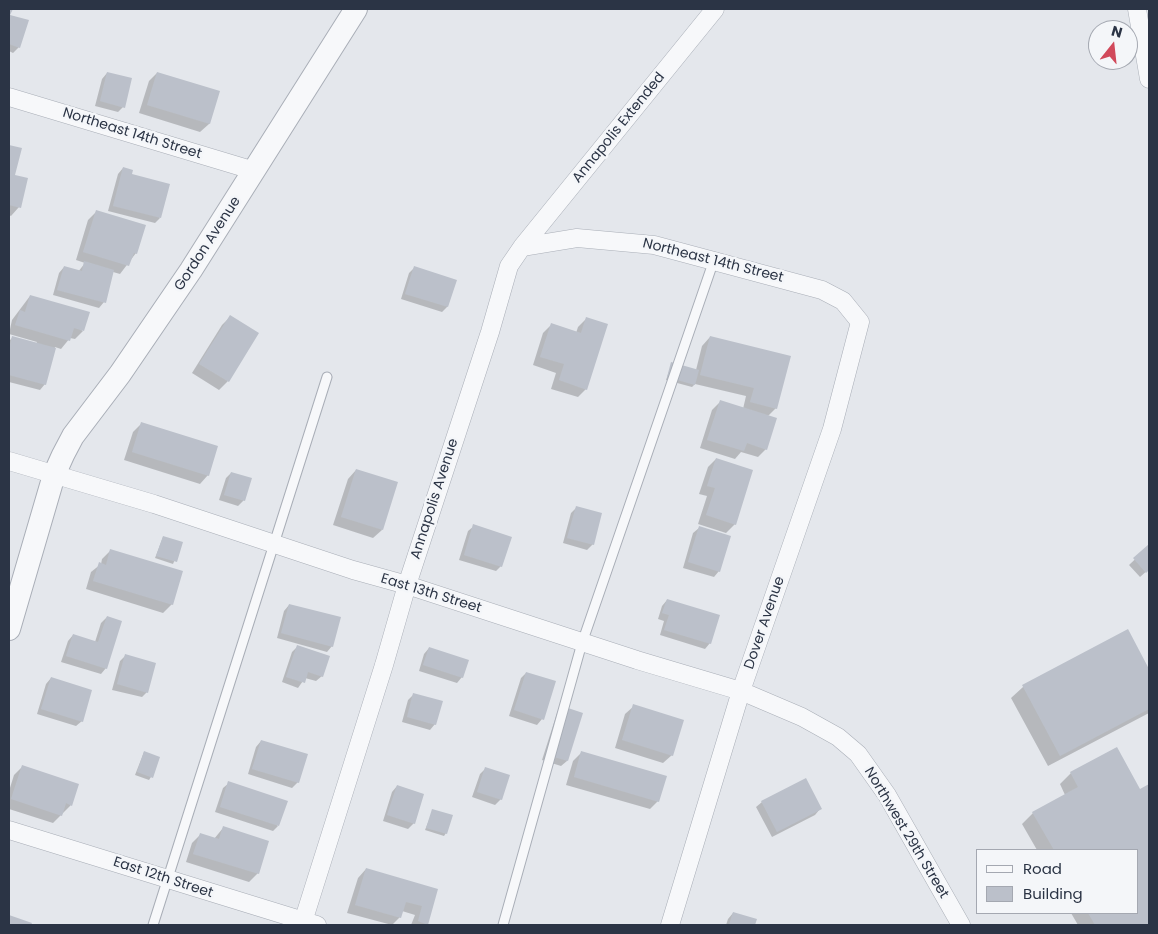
<!DOCTYPE html>
<style>
body{margin:0}
#map{position:relative;width:1158px;height:934px;overflow:hidden;background:#e4e7ec;font-family:Poppins,sans-serif}
canvas{display:block}
.frame{position:absolute;inset:0;border:10px solid #2b3445;pointer-events:none}
.legend{position:absolute;left:976px;top:849px;width:162px;height:65px;box-sizing:border-box;background:#f4f6f9;border:1px solid #a4a8b1;margin:0;padding:6px 9px;list-style:none;font-size:15px;color:#2b3445}
.legend li{display:flex;align-items:center;gap:10px;height:25px}
.legend b{width:25px;border:1px solid #a4a8b1}
.north{position:absolute;left:1088px;top:20px;width:50px;height:50px;box-sizing:border-box;background:#f4f6f9;border:1px solid #a4a8b1;border-radius:50%;rotate:16deg;font-size:14px;font-weight:700;line-height:20px;text-align:center;color:#2b3445}
.north::after{content:'';display:block;margin:auto;width:18px;height:22px;background:#d1495b;clip-path:polygon(50% 0,100% 100%,50% 72%,0 100%)}
</style>
<div id="map">
<canvas width="1158" height="934"></canvas>
<div class="frame"></div>
<ul class="legend">
<li><b style="height:6px;background:#f7f8fa"></b>Road</li>
<li><b style="height:14px;background:#bbc0ca"></b>Building</li>
</ul>
<div class="north">N</div>
</div>
<script>
const context = document.querySelector('canvas').getContext('2d');
context.lineJoin = 'round';
function fill(path, color) { context.fillStyle = color; context.fill(path, 'evenodd'); }
const shape = rows => new Path2D(rows.map(r => 'M' + r).join(''));
function strokePath(path, color, width, dash) { context.strokeStyle = color; context.lineWidth = width; context.lineCap = dash ? 'butt' : 'round'; context.setLineDash(dash || []); context.stroke(path); }
function write(font, color, halo, rows, align = 'center') {
  context.font = font + ' Poppins,sans-serif'; context.lineWidth = 5; context.setLineDash([]); context.textBaseline = 'middle'; context.strokeStyle = halo; context.fillStyle = color; for (const [text, x, y, turn = 0] of rows) {
    context.save(); context.translate(x, y); context.rotate((+turn || 0) * Math.PI / 180); context.textAlign = isNaN(turn) ? turn : align; if (halo) context.strokeText(text, 0, 0); context.fillText(text, 0, 0); context.restore();
  }
}
fill(shape([
 [9,9,11,9,9,15,27,21,19,47,13,53,9,51],
 [107,73,123,107,118,112,95,106,102,79],
 [157,73,218,92,209,124,200,132,139,113,149,81],
 [9,146,20,149,13,175,19,207,11,216,9,215],
 [123,168,160,218,155,223,108,211,118,174],
 [97,211,136,253,120,274,113,272,104,302,99,308,53,295,59,273,64,267,78,272,85,263,76,260,88,220],
 [414,268,456,281,447,307,442,312,401,299,409,273],
 [30,296,83,331,75,339,70,338,61,349,55,347,45,384,40,390,9,382,9,341,12,338,36,344,37,342,9,334,12,320],
 [230,317,257,334,228,381,219,390,192,373,222,325],
 [586,319,586,389,578,397,551,389,556,373,533,365,543,333,551,325,576,333,578,327],
 [710,337,776,408,768,416,766,449,758,457,741,452,735,459,700,448,712,410,720,402,743,409,746,396,695,384,692,387,666,380,672,363,696,370,702,346],
 [141,424,208,475,200,484,124,460,133,432],
 [716,459,735,524,726,533,698,524,707,496,699,494,708,467],
 [356,470,382,530,373,538,333,525,348,479],
 [231,473,244,500,238,506,219,500,226,478],
 [576,508,593,544,587,550,563,543,571,513],
 [474,526,501,566,496,571,459,560,468,531],
 [699,528,719,571,714,577,683,568,693,533],
 [163,537,182,543,173,564,155,558],
 [1149,546,1149,569,1140,577,1129,565],
 [111,550,172,604,163,613,86,589,91,572,101,564,102,559],
 [667,600,710,643,705,649,660,635,664,621,658,619,662,606],
 [289,605,332,646,327,652,277,638,284,611],
 [107,617,106,668,101,674,61,662,68,641,73,635,95,642,101,623],
 [1128,631,1149,671,1149,713,1048,766,1011,698,1023,687],
 [297,647,322,676,316,681,305,678,298,688,282,682,292,652],
 [429,648,462,677,457,683,419,671,424,654],
 [125,656,147,692,142,697,112,690,120,661],
 [526,673,542,719,537,725,509,716,521,678],
 [51,678,82,721,76,726,37,714,46,684],
 [414,694,435,724,430,730,402,722,408,700],
 [634,706,672,755,663,763,615,748,625,714],
 [562,708,582,714,567,761,561,766,542,760,557,713],
 [261,741,298,782,292,788,248,774,256,747],
 [1116,748,1140,791,1149,786,1149,925,1078,925,1071,913,1137,913,1137,850,1037,850,1022,824,1033,813,1065,795,1060,784,1071,773],
 [144,752,151,777,149,780,135,775],
 [581,753,658,801,650,809,566,785,573,761],
 [22,767,71,805,53,823,9,809,9,791,14,775],
 [486,768,501,799,495,805,472,797,480,774],
 [229,783,278,826,273,831,215,812,223,788],
 [397,786,414,823,408,829,383,821,392,792],
 [762,802,820,809,815,815,772,837,756,807],
 [433,810,446,833,444,836,425,830],
 [223,828,258,873,249,882,186,862,192,843,200,835,214,839],
 [366,869,437,890,427,924,411,925,415,915,402,911,400,917,392,925,347,913,358,878],
 [733,913,756,920,754,925,726,925,728,919]
]), '#0003');
fill(shape([
 [9,9,13,9,10,15,29,20,20,48,9,44],
 [107,72,132,78,125,108,100,101],
 [157,72,220,91,210,124,147,105],
 [9,145,22,148,15,175,28,178,21,208,9,205],
 [123,167,133,170,132,174,170,184,161,218,113,206],
 [96,210,146,225,137,254,134,253,129,266,83,252],
 [84,261,114,270,106,303,57,290,64,266,82,271],
 [414,266,457,280,448,307,405,294],
 [30,295,90,312,84,331,74,328,70,341,15,325,20,310,25,312],
 [230,315,259,333,229,382,199,364],
 [586,317,608,324,587,390,559,380,564,364,540,357,551,323,581,333],
 [12,336,56,348,46,385,9,375,9,348],
 [710,336,791,356,777,409,750,402,754,388,700,375],
 [671,362,699,370,695,385,667,377],
 [720,400,777,418,767,450,747,443,744,451,707,440],
 [141,422,218,446,209,476,132,452],
 [716,458,753,470,736,525,706,515,715,488,707,486],
 [356,469,398,482,383,530,341,517],
 [231,472,252,478,245,501,224,495],
 [576,506,602,513,594,545,567,538],
 [473,524,512,537,502,567,464,555],
 [699,526,731,536,720,572,688,562],
 [163,536,183,542,177,562,156,556],
 [1149,544,1149,570,1146,573,1133,558],
 [110,549,183,571,173,605,93,581,99,562,106,565],
 [667,599,720,615,711,644,664,630,669,615,662,613],
 [289,604,341,617,333,647,281,633],
 [107,616,122,621,107,669,66,656,73,634,98,642],
 [1128,629,1149,669,1149,709,1060,756,1022,685],
 [297,645,330,656,323,677,308,672,305,683,286,677],
 [429,647,469,660,463,678,423,665],
 [125,654,156,663,148,693,117,684],
 [526,672,556,681,544,720,514,710],
 [51,677,92,690,83,722,41,709],
 [413,693,443,701,436,725,407,717],
 [633,704,684,720,673,756,622,740],
 [562,706,583,713,568,761,547,755],
 [261,740,308,754,299,783,252,769],
 [1117,747,1140,789,1149,784,1149,925,1095,925,1088,913,1137,913,1137,850,1054,850,1032,812,1078,787,1070,772],
 [144,751,160,757,153,778,137,772],
 [581,751,667,776,659,802,574,777],
 [22,765,79,784,72,806,66,803,62,816,11,799],
 [485,767,510,775,502,800,477,792],
 [806,778,822,809,777,832,761,801],
 [228,781,288,801,279,826,220,807],
 [397,785,424,794,415,824,387,815],
 [432,809,453,815,447,834,426,828],
 [223,826,269,841,259,874,193,854,200,833,219,839],
 [366,868,438,889,428,925,418,921,422,906,406,902,401,918,355,905],
 [733,912,757,919,755,925,729,925],
 [9,915,32,923,31,925,9,925]
]), '#bbc0ca');
const service = shape([
 [153,925,327,377],
 [503,925,582,643,714,260]
]);
const minor = shape([
 [1137,9,1149,79],
 [9,97,255,171],
 [522,247,577,238,654,245,822,290,843,301,860,322,832,429,741,691,670,925],
 [9,461,154,504,353,570,407,585,637,660,741,691,802,717,838,737,858,754,887,795,961,925],
 [9,830,317,925],
 [302,925,384,665,407,585,490,332,509,266,522,247,715,9]
]);
const tertiary = shape([
 [9,629,54,475,63,455,73,436,120,374,191,270,356,9]
]);
strokePath(service, '#a9aeb7', 11);
strokePath(minor, '#a9aeb7', 19);
strokePath(tertiary, '#a9aeb7', 24);
strokePath(service, '#f7f8fa', 9);
strokePath(minor, '#f7f8fa', 18);
strokePath(tertiary, '#f7f8fa', 22);
write('14px', '#2b3445', '#f4f6f9', [
 ["Annapolis Extended",619,128,-51],
 ["Northeast 14th Street",132,134,17],
 ["Gordon Avenue",208,244,-57],
 ["Northeast 14th Street",713,261,14],
 ["Annapolis Avenue",435,499,-72],
 ["East 13th Street",431,594,17],
 ["Dover Avenue",765,623,-71],
 ["Northwest 29th Street",906,833,59],
 ["East 12th Street",163,878,18]
]);
</script>
